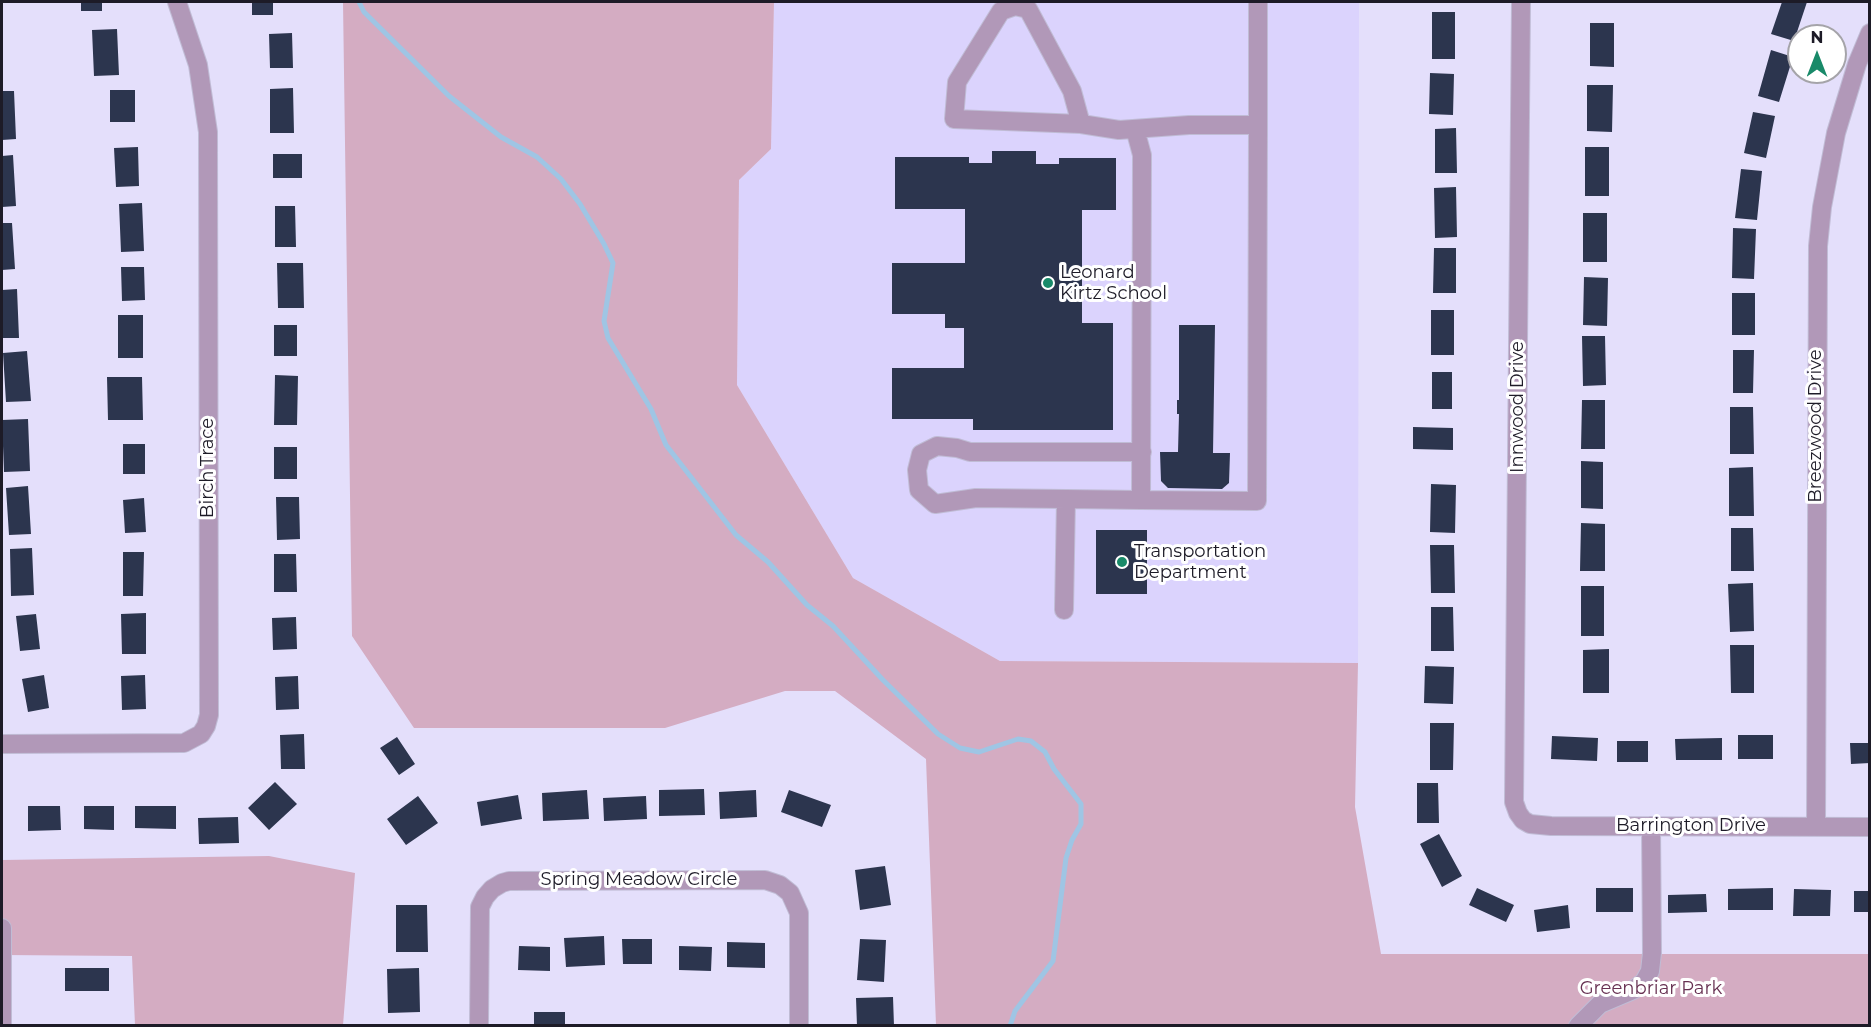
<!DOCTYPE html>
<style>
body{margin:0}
#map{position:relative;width:1871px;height:1027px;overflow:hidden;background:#e4dffb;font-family:Montserrat,sans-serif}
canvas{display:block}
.frame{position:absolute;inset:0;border:3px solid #1d1b27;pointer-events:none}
.north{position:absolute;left:1787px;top:24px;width:60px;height:60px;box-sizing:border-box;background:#fff;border:2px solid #a5a4a9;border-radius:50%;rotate:0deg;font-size:16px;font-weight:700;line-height:24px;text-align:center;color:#1d1b27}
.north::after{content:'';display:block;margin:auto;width:21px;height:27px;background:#198a69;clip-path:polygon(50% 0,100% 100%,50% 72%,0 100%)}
</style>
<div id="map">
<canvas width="1871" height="1027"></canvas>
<div class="frame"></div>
<div class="north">N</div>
</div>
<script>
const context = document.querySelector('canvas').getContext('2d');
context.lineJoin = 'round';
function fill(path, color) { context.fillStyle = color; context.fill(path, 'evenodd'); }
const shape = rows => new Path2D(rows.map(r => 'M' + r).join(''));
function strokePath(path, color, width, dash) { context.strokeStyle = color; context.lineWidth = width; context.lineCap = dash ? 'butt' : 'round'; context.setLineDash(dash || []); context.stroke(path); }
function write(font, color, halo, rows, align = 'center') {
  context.font = font + ' Montserrat,sans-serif'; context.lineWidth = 6; context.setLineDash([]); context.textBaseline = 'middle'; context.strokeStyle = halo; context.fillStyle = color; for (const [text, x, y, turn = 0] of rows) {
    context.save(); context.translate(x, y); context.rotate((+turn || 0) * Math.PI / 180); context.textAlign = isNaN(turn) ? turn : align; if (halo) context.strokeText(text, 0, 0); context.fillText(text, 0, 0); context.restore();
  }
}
fill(shape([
 [774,2,1359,2,1358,663,1000,661,853,578,737,385,739,180,771,149]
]), '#dbd3fd');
fill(shape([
 [343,2,774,2,771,149,739,180,737,385,853,578,1000,661,1358,663,1355,807,1381,954,1869,954,1869,1025,936,1025,926,759,835,691,785,691,665,728,414,728,352,636],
 [269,856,355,873,343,1025,135,1025,132,956,2,955,2,860]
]), '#d4acc2');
strokePath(shape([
 [359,2,364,12,449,96,501,137,537,157,561,179,580,204,604,244,613,263,604,321,608,338,651,409,666,445,736,535,768,562,807,605,833,626,883,680,938,734,960,748,979,752,1018,739,1031,741,1045,752,1054,769,1081,804,1081,824,1072,840,1066,858,1053,961,1015,1011,1010,1026]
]), '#9fc5e4', 5);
fill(shape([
 [81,2,102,2,102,11,81,11],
 [252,2,273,2,273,15,252,15],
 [1782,2,1807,2,1794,41,1771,34],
 [1432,12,1455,12,1455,59,1432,59],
 [1590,23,1614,23,1614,67,1590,66],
 [117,29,119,75,94,76,92,30],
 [292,33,293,68,270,68,269,34],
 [1771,50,1793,57,1779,102,1758,96],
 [1430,73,1454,74,1453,115,1429,114],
 [1587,85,1613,85,1612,132,1587,131],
 [293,88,294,133,270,133,270,89],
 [110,90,135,90,135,122,110,122],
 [2,91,14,91,16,139,2,140],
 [1753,112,1775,116,1766,158,1744,153],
 [1456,128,1457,173,1435,173,1435,129],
 [138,147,139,186,116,187,114,148],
 [1585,147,1609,147,1609,196,1585,196],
 [992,151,1036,151,1036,164,1059,164,1059,158,1116,158,1116,210,1082,210,1082,323,1113,323,1113,430,973,430,973,419,892,419,892,368,964,368,964,328,945,328,945,314,892,314,892,263,965,263,965,209,895,209,895,157,969,157,969,163,992,163],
 [273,154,302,154,302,178,273,178],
 [13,155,16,206,2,207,2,156],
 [1741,169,1762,171,1757,220,1735,218],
 [1456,187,1457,237,1435,238,1434,188],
 [142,203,144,251,121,252,119,204],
 [275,206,295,206,296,247,275,247],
 [1583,213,1607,213,1607,262,1583,262],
 [2,223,12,223,15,269,2,270],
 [1733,228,1756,229,1754,279,1732,278],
 [1434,248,1456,248,1456,293,1433,293],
 [277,263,303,263,304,308,278,308],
 [121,267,144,267,145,300,122,301],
 [1584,277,1608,278,1607,326,1583,325],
 [17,289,19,338,2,338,2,290],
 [1732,293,1755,293,1755,335,1732,335],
 [1431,310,1454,310,1454,355,1431,355],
 [118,315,143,315,143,358,118,358],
 [274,325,297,325,297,356,274,356],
 [1179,325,1215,325,1213,453,1230,453,1229,483,1222,489,1168,488,1161,481,1160,452,1178,452,1179,414,1177,414,1177,400,1179,400],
 [1582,336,1605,336,1606,385,1583,386],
 [1733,350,1754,350,1753,393,1733,393],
 [27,351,31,401,6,402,3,353],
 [1432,372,1452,372,1452,409,1432,409],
 [275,375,298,376,297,425,274,425],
 [107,377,142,377,143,420,108,420],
 [1582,400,1605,400,1605,449,1581,449],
 [1730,407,1753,407,1754,454,1730,454],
 [28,419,30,471,4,472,2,420],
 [1413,427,1453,428,1453,450,1413,449],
 [123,444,145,444,145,474,123,474],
 [274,447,297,447,297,479,274,479],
 [1581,461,1603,462,1603,509,1581,508],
 [1753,467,1754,516,1729,516,1729,468],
 [1431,484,1456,485,1455,533,1430,532],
 [28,486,31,534,9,535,6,488],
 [276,497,299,497,300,539,277,540],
 [144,498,146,532,125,533,123,500],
 [1581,523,1605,524,1605,571,1580,571],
 [1731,528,1753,528,1754,571,1731,571],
 [1096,530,1147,530,1147,594,1096,594],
 [1430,545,1454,545,1455,593,1431,593],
 [32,548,34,595,11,596,10,549],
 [123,552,144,552,143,596,123,596],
 [274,554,296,554,297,592,274,592],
 [1753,583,1754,631,1730,632,1728,584],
 [1581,586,1604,586,1604,636,1581,636],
 [1431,607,1453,607,1454,651,1431,651],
 [146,613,146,654,122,654,121,614],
 [36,614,40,649,20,651,16,616],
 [296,617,297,649,273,650,272,618],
 [1730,645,1754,645,1754,693,1731,693],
 [1609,649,1609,693,1583,693,1583,650],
 [1425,666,1454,667,1453,704,1424,703],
 [44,675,49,708,28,712,22,679],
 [145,675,146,709,122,710,121,676],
 [298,676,299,709,276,710,275,677],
 [1430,723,1454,723,1453,770,1430,770],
 [304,734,305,769,281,769,280,735],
 [1738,735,1773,735,1773,759,1738,759],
 [1552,736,1598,738,1597,761,1551,759],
 [397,737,415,764,399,775,380,748],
 [1722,738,1722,760,1676,760,1675,739],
 [1617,741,1648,741,1648,762,1617,762],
 [1850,743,1870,743,1870,763,1851,764],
 [275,782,297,804,269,830,248,808],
 [1417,783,1438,783,1439,823,1417,823],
 [704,789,705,815,659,816,659,790],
 [587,790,589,819,543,821,542,793],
 [756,790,757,817,720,819,719,792],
 [789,790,831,805,822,827,781,812],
 [518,795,522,819,481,826,477,802],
 [418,796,438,823,406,845,387,819],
 [646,796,647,819,604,821,603,798],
 [28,806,60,806,61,830,28,831],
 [84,806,114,806,114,830,84,829],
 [135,806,176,806,176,829,135,828],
 [238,817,239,843,199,844,198,818],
 [1439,834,1462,876,1442,887,1420,844],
 [885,866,891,905,860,910,855,870],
 [1477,888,1514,905,1506,922,1469,905],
 [1596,888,1633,888,1633,912,1596,912],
 [1773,888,1773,910,1728,910,1728,889],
 [1794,889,1831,890,1830,916,1793,916],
 [1854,891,1870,891,1870,912,1854,912],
 [1706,894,1707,912,1668,913,1668,895],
 [396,905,427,905,428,952,396,952],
 [1568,905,1570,928,1537,932,1534,910],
 [604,936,605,965,566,967,564,938],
 [622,939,652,939,652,964,623,964],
 [860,939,886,940,884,982,857,980],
 [727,942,765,943,765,968,727,967],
 [519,946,550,947,550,971,518,970],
 [679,946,712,947,711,971,679,970],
 [65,968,109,968,109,991,65,991],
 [419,968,420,1012,388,1013,387,969],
 [893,997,894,1026,857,1026,856,998],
 [534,1012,565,1012,565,1026,534,1026]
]), '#2c354e');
const minor = shape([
 [1521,2,1514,802,1518,813,1523,820,1530,824,1551,826,1870,827],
 [1081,124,1072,91,1028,9,1015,6,1001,11,957,82,954,119,1081,124,1119,130,1189,125,1258,125,1258,2],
 [1066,499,976,498,935,504,919,490,917,470,921,454,937,446,957,448,970,452,1142,452],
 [1141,500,1257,501,1258,125],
 [1064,610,1066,499,1141,500,1142,155,1135,129],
 [2,744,184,743,201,734,206,726,209,715,208,132,198,65,177,2],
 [1816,827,1818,246,1822,207,1836,133,1857,64,1870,33],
 [2,928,2,1026],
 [479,1026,480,907,485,897,492,889,502,883,509,881,765,880,780,885,790,893,799,913,799,1026],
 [1578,1026,1600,1004,1633,990,1644,982,1650,971,1652,953,1651,826]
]);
strokePath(minor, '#c0bcd5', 20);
strokePath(minor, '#b198b8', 18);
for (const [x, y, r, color] of [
 [1048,283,6,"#198a69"],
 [1122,562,6,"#198a69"]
]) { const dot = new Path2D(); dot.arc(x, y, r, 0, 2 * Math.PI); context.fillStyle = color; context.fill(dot); strokePath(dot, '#fff', 2); }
write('18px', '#1d1b27', '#fff', [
 ["Leonard",1060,273],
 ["Kirtz School",1060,294],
 ["Transportation",1134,552],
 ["Department",1134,573]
], 'left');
write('18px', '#1d1b27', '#fff', [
 ["Innwood Drive",1518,407,-90],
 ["Breezwood Drive",1816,426,-90],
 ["Birch Trace",208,468,-90],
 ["Barrington Drive",1691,826],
 ["Spring Meadow Circle",639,880]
]);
write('18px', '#673152', '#fff', [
 ["Greenbriar Park",1651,989]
]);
</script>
